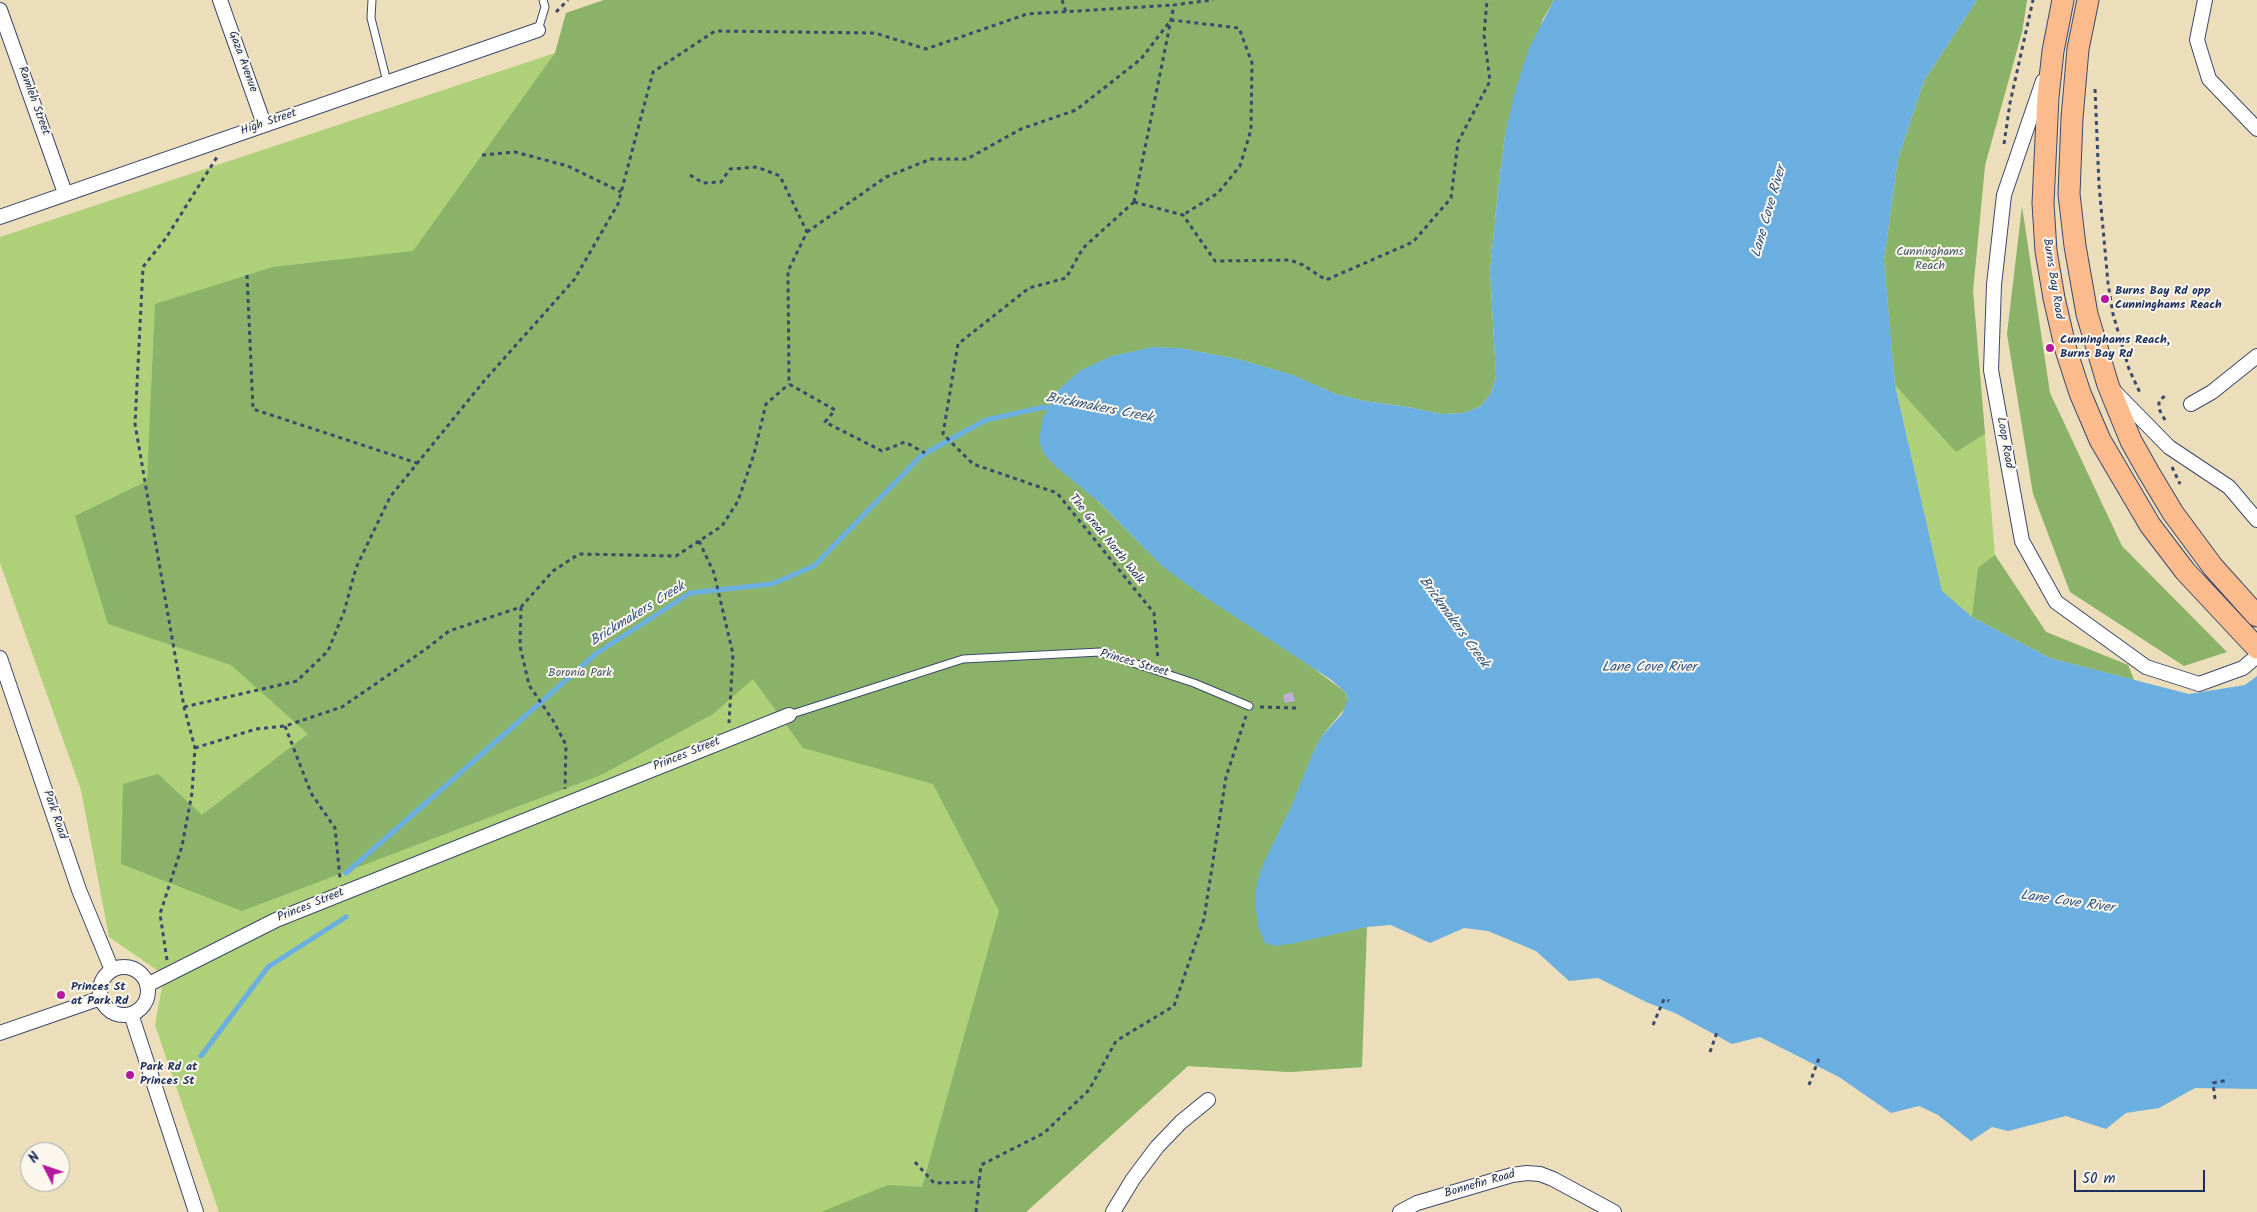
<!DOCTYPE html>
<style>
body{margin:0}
#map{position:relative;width:2257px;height:1212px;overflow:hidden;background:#eddebb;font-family:Kalam,sans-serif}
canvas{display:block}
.north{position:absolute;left:20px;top:1142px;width:50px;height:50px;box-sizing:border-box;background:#fbf7ec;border:1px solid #a1a7b3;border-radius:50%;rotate:311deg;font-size:14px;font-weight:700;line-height:20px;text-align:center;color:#1b2f5e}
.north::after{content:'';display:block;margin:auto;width:18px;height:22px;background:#b5179e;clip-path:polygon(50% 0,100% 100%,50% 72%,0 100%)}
.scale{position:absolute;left:2074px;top:1170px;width:131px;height:22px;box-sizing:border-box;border:2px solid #1b2f5e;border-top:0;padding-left:6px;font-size:15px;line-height:18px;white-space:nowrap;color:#1b2f5e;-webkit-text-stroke:4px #fbf7ec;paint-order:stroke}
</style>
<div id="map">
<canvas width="2257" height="1212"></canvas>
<div class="north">N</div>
<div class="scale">50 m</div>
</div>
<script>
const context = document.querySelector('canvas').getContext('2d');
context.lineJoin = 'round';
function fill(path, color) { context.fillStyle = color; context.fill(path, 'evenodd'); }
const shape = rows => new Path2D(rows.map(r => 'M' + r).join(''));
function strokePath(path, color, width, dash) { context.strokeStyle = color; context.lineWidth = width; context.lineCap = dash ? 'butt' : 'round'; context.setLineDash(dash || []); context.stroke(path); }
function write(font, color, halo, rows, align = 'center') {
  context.font = font + ' Kalam,sans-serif'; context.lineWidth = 4; context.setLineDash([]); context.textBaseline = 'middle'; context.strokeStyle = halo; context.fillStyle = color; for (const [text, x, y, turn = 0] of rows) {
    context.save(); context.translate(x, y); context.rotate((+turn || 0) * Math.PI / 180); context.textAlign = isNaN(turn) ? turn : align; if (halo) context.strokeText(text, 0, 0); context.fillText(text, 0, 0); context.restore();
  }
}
fill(shape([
 [604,0,1554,0,1199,593,1300,658,1344,930,1362,1067,1290,1072,1188,1066,1026,1212,219,1212,155,1025,164,975,109,937,81,790,0,563,0,237,555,53,566,13],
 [1977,0,2027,0,2022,32,1985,165,1973,291,1995,555,2046,632,2128,665,2134,680,1972,617,1942,592,1895,385,1884,260]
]), '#aed078');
fill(shape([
 [604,0,1554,0,1543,19,1505,135,1499,181,1490,271,1496,376,1491,393,1481,406,1464,413,1442,414,1408,407,1365,401,1336,394,1293,375,1239,359,1180,348,1153,347,1112,356,1081,370,1058,390,1048,407,1086,490,1150,554,1199,593,1300,658,1345,692,1348,700,1346,707,1322,736,1314,750,1290,809,1272,846,1257,918,1261,935,1344,930,1367,927,1362,1067,1290,1072,1188,1066,1026,1212,821,1212,888,1185,922,1187,999,911,933,784,803,748,753,679,713,714,601,775,242,911,121,864,123,784,158,774,202,815,308,734,231,665,108,624,75,516,147,481,155,304,273,267,413,251,555,53,566,13],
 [1977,0,2027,0,2022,32,1985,165,1973,291,1985,434,1956,452,1895,385,1884,260,1898,159,1924,81],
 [2022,206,2050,393,2122,546,2227,652,2184,666,2070,592,2033,494,2007,334],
 [1995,555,2046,632,2128,665,2134,680,2050,658,1972,617,1978,568]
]), '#8ab268');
fill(shape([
 [1554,0,1977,0,1924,81,1898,159,1884,260,1895,385,1942,591,1972,617,2050,658,2189,694,2245,685,2257,676,2257,1089,2195,1088,2159,1108,2126,1113,2106,1129,2066,1116,2008,1131,1992,1127,1971,1141,1938,1115,1919,1106,1891,1113,1839,1077,1760,1037,1732,1044,1675,1013,1646,1002,1598,978,1569,981,1536,951,1488,931,1464,928,1430,943,1391,925,1367,927,1295,943,1275,946,1265,943,1258,927,1255,900,1257,882,1263,864,1290,809,1314,750,1322,736,1342,714,1348,699,1345,692,1330,679,1199,593,1163,567,1099,502,1055,466,1044,454,1039,441,1042,420,1058,390,1081,370,1112,356,1153,347,1180,348,1238,359,1293,375,1336,394,1365,401,1408,407,1442,414,1464,413,1481,406,1491,393,1496,376,1490,271,1499,181,1505,135,1515,91,1529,48]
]), '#6bafe0');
strokePath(shape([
 [346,873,597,653,690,593,772,584,814,566,922,455,986,420,1044,407,1054,409],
 [201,1056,268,967,346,917]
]), '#6bafe0', 5);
fill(shape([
 [1292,692,1295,701,1285,703,1283,695]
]), '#bcaed9');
const lane = shape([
 [372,0,371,18,387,82],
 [538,30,545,7,543,0],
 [789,715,963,659,1100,652,1194,683,1249,706]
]);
const street = shape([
 [220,0,264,124],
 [2205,0,2197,40,2209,79,2257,129],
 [0,10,65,193],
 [2043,81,2004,195,1994,285,1991,370,2022,541,2056,602,2146,667,2199,684,2243,668,2257,656],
 [0,217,538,30],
 [2115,392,2169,447,2229,487,2257,520],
 [2191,404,2212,392,2257,356],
 [0,658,79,890,112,970],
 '100 991a24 24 0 1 1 48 0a24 24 0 1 1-48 0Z',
 [147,985,276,920,789,715],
 [131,1014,196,1212],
 [0,1033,101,998],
 [1113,1212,1133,1179,1157,1147,1181,1122,1208,1100],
 [1400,1212,1417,1203,1512,1175,1527,1173,1540,1174,1553,1179,1614,1212]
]);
const primary = shape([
 [2063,0,2053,51,2048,97,2043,203,2046,251,2054,298,2066,350,2080,393,2100,440,2150,525,2185,571,2257,648],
 [2088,0,2078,49,2072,118,2069,194,2075,246,2087,314,2108,385,2131,441,2149,473,2173,513,2213,567,2257,616]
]);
strokePath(lane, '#3a496c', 9);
strokePath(street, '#3a496c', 16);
strokePath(primary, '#3a496c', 23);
strokePath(shape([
 [1062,0,1066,12],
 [556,12,568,0],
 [2095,89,2099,185,2108,283,2113,314,2129,369,2141,395],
 [2004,144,2010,103,2033,0],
 [482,155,515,152,568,166,621,192],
 [690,175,703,183,721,182,730,169,757,167,780,176,807,232,788,271,789,384,835,410,825,422,882,451,905,442,925,453],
 [1134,202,1083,248,1066,278,1029,288,958,344,943,434,973,464,1057,493,1154,613,1158,660],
 [1134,202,1183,215,1215,261,1290,260,1303,265,1326,280,1413,242,1451,198,1458,142,1490,81,1484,35,1487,0],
 [1134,202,1174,5,1213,0],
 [807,232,886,177,931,159,967,159,1021,129,1076,110,1141,59,1171,20,1239,28,1252,63,1251,130,1240,166,1218,193,1183,215],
 [247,275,253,409,417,463],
 [2165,420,2159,409,2159,401,2167,394],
 [2172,467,2180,484],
 [699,541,714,573,733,654,729,723],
 [521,607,520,646,529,685,554,722,566,745,565,789],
 [184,707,297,681,328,651,344,612,356,568,390,497,484,381,574,280,618,204,653,72,715,31,875,33,926,49,1027,14,1174,5],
 [1260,707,1296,708],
 [285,726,311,793,335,828,340,878],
 [195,748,256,729,285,726,342,707,426,649,449,631,521,607,553,571,579,554,676,556,722,526,738,501,754,454,766,404,789,384],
 [167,960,160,914,182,846,192,793,195,748,184,707,135,424,143,267,166,238,217,157],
 [1653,1025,1664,999,1669,1001],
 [1710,1052,1717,1032],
 [1809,1085,1819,1058],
 [2215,1099,2213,1083,2228,1080],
 [915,1162,934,1183,979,1182],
 [976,1212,981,1165,1044,1133,1089,1090,1116,1041,1174,1006,1204,919,1226,777,1246,716]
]), '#3a496c', 3, [4, 4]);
strokePath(lane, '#fff', 7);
strokePath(street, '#fff', 14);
strokePath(primary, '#fbbb8d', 21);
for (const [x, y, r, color] of [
 [2105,299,5,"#b5179e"],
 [2050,348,5,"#b5179e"],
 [61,995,5,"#b5179e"],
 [130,1075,5,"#b5179e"]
]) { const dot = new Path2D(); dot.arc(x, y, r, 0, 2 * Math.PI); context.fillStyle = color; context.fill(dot); strokePath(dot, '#fbf7ec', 2); }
write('12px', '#1b2f5e', '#fbf7ec', [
 ["Gaza Avenue",242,62,70],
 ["Ramleh Street",33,101,70],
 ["High Street",269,123,-19],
 ["Burns Bay Road",2052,279,81],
 ["Loop Road",2004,443,80],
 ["The Great North Walk",1106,540,51],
 ["Princes Street",1134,664,16],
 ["Princes Street",687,755,-22],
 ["Park Road",54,815,71],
 ["Princes Street",311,906,-22],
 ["Bonnefin Road",1480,1185,-16]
]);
write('12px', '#405764', '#fbf7ec', [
 ["Cunninghams",1930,253],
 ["Reach",1930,267],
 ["Boronia Park",580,674]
]);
write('bold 12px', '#1b2f5e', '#fbf7ec', [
 ["Burns Bay Rd opp",2115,292],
 ["Cunninghams Reach",2115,306],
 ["Cunninghams Reach,",2060,341],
 ["Burns Bay Rd",2060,355],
 ["Princes St",71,988],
 ["at Park Rd",71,1002],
 ["Park Rd at",140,1068],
 ["Princes St",140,1082]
], 'left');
write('italic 14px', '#335585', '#fbf7ec', [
 ["Lane Cove River",1770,212,-74],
 ["Brickmakers Creek",1099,409,11],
 ["Brickmakers Creek",638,615,-32],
 ["Brickmakers Creek",1453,623,54],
 ["Lane Cove River",1649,669],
 ["Lane Cove River",2067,903,8]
]);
</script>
